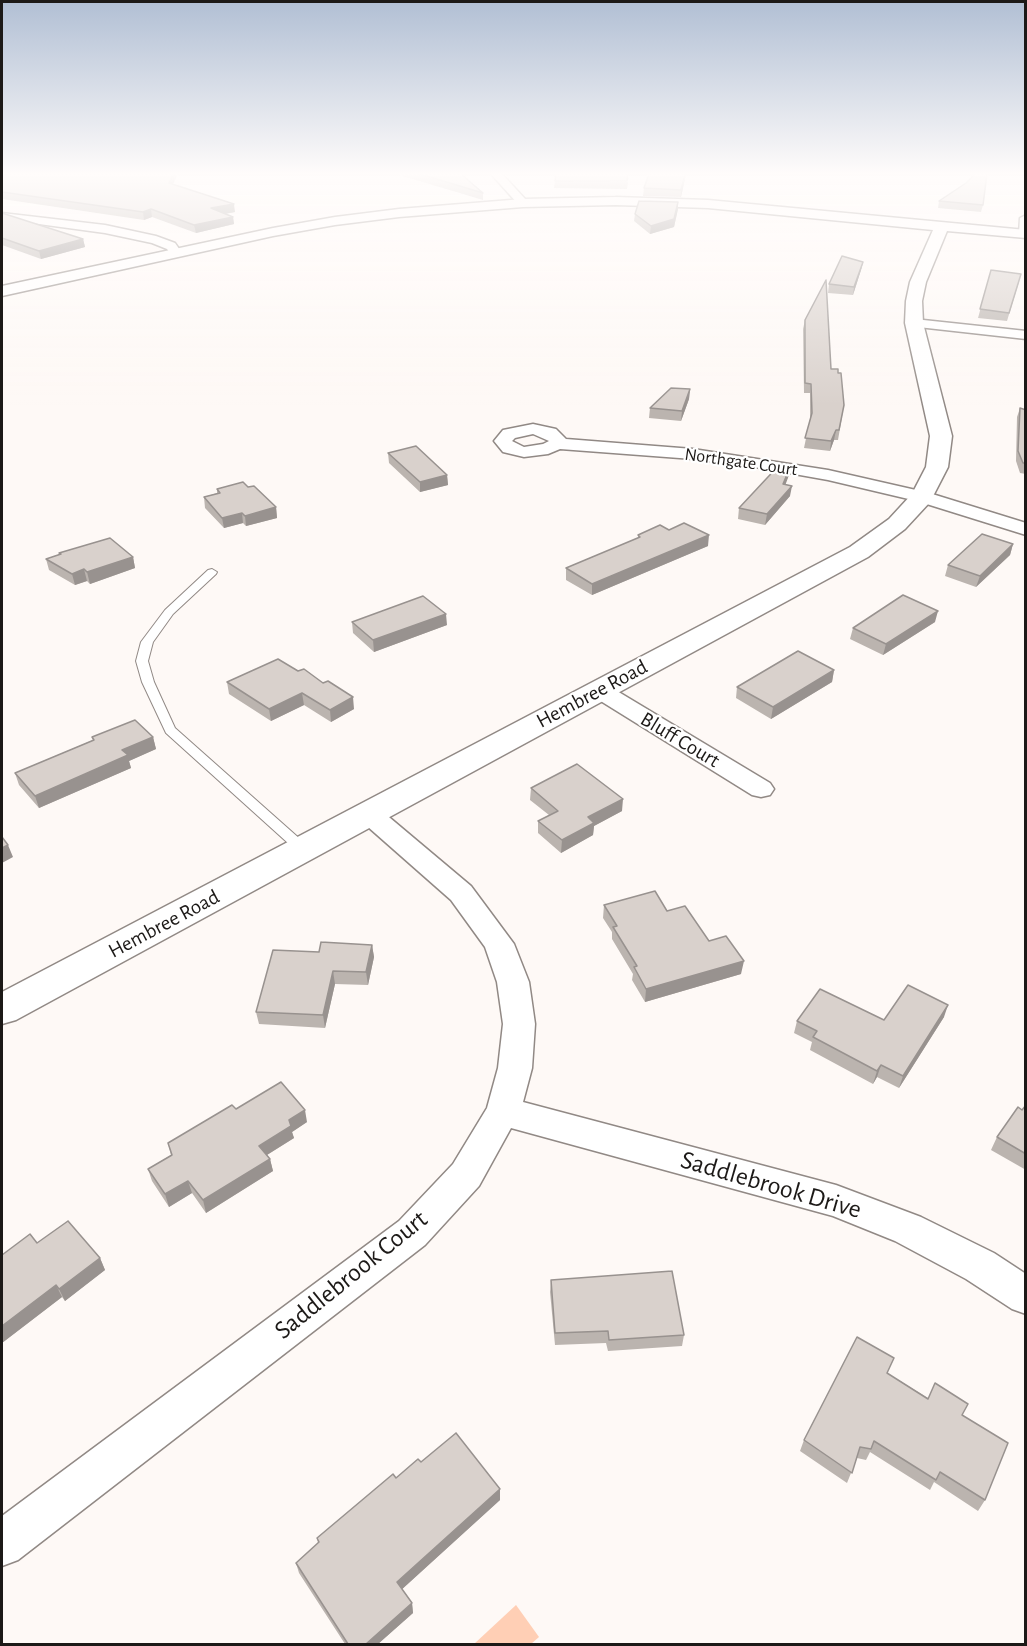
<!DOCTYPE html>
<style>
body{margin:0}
#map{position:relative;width:1027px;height:1646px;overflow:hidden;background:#fef9f6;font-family:"Alegreya Sans",sans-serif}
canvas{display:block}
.frame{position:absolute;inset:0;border:3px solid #1c1917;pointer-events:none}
</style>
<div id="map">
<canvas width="1027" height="1646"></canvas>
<div class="frame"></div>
</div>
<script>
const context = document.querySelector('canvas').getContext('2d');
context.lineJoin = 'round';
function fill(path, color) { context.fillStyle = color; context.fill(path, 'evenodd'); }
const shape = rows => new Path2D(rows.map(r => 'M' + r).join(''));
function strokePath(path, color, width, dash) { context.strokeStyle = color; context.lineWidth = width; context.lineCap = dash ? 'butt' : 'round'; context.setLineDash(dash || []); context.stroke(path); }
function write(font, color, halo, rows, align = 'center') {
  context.font = font + ' "Alegreya Sans",sans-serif'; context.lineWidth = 4.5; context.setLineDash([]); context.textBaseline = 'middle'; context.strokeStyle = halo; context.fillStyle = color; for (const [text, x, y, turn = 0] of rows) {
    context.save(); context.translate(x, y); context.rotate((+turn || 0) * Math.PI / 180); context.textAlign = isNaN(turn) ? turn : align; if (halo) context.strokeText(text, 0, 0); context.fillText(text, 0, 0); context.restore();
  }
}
fill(shape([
 [516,1605,539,1637,531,1644,474,1644]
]), '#ffcfb5');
const service = shape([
 [212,569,217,572,216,574,173,614,153,642,148,661,154,682,175,728,309,847,311,850,309,853,299,853,166,733,142,682,136,661,141,642,165,610,208,570,212,569]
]);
const minor = shape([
 [491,174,502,174,527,201,527,205,519,205,491,174],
 [2,213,105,225,156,236,175,243,182,253,180,256,172,256,167,249,152,243,105,233,2,219,2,213],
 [1026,215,1026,238,1025,238,1019,234,1020,218,1026,215],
 [914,319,1026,331,1026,339,909,326,907,323,914,319],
 [533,424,556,429,566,439,693,449,828,470,929,493,1026,523,1026,535,917,501,828,480,755,467,693,459,560,449,548,454,524,457,503,452,494,441,503,430,533,424],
 [533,434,549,441,543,444,524,447,512,441,515,438,533,434],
 [599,683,607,685,770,783,774,789,770,795,761,797,752,795,591,695,587,690,591,685,599,683],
 [368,804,377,807,471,886,514,944,529,982,535,1024,532,1068,523,1102,836,1185,921,1217,994,1253,1026,1274,1026,1314,1012,1309,966,1279,895,1241,833,1216,511,1128,479,1186,425,1245,18,1560,2,1566,2,1516,399,1221,453,1164,487,1108,498,1068,503,1024,497,982,485,947,451,900,359,819,355,813,359,807,368,804]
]);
const tertiary = shape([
 [616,197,708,200,1026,230,1026,238,947,231,926,282,922,301,923,323,952,436,948,467,930,502,905,529,868,557,16,1020,2,1024,2,992,850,547,889,519,912,494,926,467,930,436,905,323,906,301,910,282,933,230,708,208,616,205,523,207,399,217,335,225,273,236,2,296,2,286,273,228,335,217,399,209,523,199,616,197]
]);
strokePath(service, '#918985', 2);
strokePath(minor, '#918985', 3);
strokePath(tertiary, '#918985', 3);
fill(service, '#fff');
fill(minor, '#fff');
fill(tertiary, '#fff');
fill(shape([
 [396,174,461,174,483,193,483,200],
 [649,174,686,174,681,197,643,196,644,188],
 [2,176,173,184,235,212,225,214,233,217,234,224,196,233,152,217,144,220,2,199],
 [555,181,628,182,627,189,554,188],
 [939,201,983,205,981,212,938,208],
 [678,209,674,227,650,234,634,221,635,214],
 [2,213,83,239,85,247,41,259,2,245],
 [863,262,861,270,853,295,828,293,829,284],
 [991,270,1019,282,1007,321,978,318],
 [805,320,831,369,838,373,844,405,838,440,834,440,830,451,804,448,810,419,810,393,804,393,803,329],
 [690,389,689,399,681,421,649,418,650,408],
 [1020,408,1026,410,1026,474,1020,473,1016,461,1017,417],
 [388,453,447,475,448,485,420,492,389,463],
 [791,465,789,475,785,484,790,496,765,525,738,519,739,508],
 [217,489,276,507,277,518,246,526,243,523,224,528,205,508,204,497,217,493],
 [669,530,708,546,592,595,566,580,566,568,638,538,638,535],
 [1013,544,1010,555,976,587,945,576,948,565],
 [59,553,133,557,135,568,90,584,87,581,75,585,49,570,46,559,59,555],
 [352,622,447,625,374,652,353,633],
 [935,622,883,655,850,639,853,628],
 [278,659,354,709,331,722,304,705,271,721,229,694,227,682],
 [834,670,832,682,771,719,736,698,737,687],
 [92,737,153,737,156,749,129,761,131,768,39,808,19,785,15,773,93,740],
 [531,788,622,811,594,826,593,835,561,853,538,833,538,821,549,815,530,800],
 [604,905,667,911,709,941,741,974,645,1002,632,980,633,974,612,939,612,932,603,918],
 [372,945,374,957,368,985,335,984,325,1028,259,1024,256,1012,319,952],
 [944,1017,899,1088,877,1077,873,1084,810,1050,812,1042,794,1033,797,1021,884,1020],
 [1026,1105,1026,1170,991,1150,997,1137,1022,1110],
 [236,1109,307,1122,292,1132,294,1138,267,1155,270,1159,273,1171,206,1213,192,1193,169,1207,152,1181,148,1169,171,1155,168,1143],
 [37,1243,100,1258,105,1270,65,1301,62,1297,2,1343],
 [551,1280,684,1335,682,1346,608,1351,606,1343,555,1345,550,1292],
 [887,1373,928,1398,962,1415,985,1500,978,1511,934,1482,930,1490,870,1452,866,1460,857,1458,847,1483,800,1451,804,1440],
 [421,1462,500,1489,500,1500,402,1589,412,1603,413,1613,378,1644,345,1644,299,1573,296,1563,318,1543,317,1538,396,1478]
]), '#bbb4af');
fill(shape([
 [173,174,178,174,170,190,169,183],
 [685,174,686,174,681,197,681,190],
 [678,202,678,209,674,227,650,234,651,226],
 [234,204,235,212,212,216,211,208],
 [151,209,152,217,144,220,143,212],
 [233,217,234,224,196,233,194,225],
 [83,239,85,247,41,259,39,251],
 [863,262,861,270,853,295,854,287],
 [690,389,689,399,681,421,682,411],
 [836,430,834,440,830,451,831,441],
 [791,465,789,475,782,494,783,484],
 [447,475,448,485,420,492,420,482],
 [792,486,790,496,765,525,767,514],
 [276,507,277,518,246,526,245,516],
 [242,513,243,523,224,528,222,518],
 [709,535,708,546,592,595,592,584],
 [1013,544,1010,555,976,587,980,576],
 [133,557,135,568,90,584,87,572],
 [84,569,87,581,75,585,72,574],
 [938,611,935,622,883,655,886,644],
 [446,614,447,625,374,652,373,640],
 [834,670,832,682,771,719,773,707],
 [302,693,304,705,271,721,269,709],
 [353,697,354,709,331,722,330,710],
 [153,737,156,749,129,761,131,768,39,808,35,796,122,750],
 [623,799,622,811,594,826,593,835,561,853,562,840,588,817],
 [8,845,13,857,2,863,2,848],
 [372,945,374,957,368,985,366,972],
 [744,961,741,974,645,1002,646,989],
 [333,971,335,984,325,1028,323,1015],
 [948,1005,944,1017,899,1088,903,1076],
 [881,1065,877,1077,873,1084,877,1071],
 [305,1110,307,1122,292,1132,294,1138,262,1158,259,1146,289,1120],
 [270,1159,273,1171,206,1213,203,1200],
 [188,1181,192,1193,169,1207,165,1194],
 [100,1258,105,1270,65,1301,59,1289],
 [56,1285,62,1297,2,1343,2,1326],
 [500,1489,500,1500,399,1592,397,1582],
 [412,1603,413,1613,378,1644,366,1644]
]), '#98928f');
const building = shape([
 [7,174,173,174,169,183,234,204,211,208,233,217,194,225,151,209,143,212,2,192,2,176,7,174],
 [420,174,461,174,483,193,420,174],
 [556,174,628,174,627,181,555,181,556,174],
 [649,174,685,174,681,190,644,188,649,174],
 [975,174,987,174,983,205,939,201,966,183,975,174],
 [639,201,678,202,674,219,651,226,635,214,639,201],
 [2,213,83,239,39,251,2,238,2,213],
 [842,256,863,262,854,287,829,284,842,256],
 [991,270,1021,274,1009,313,980,309,991,270],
 [826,280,831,369,838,369,838,373,841,373,844,405,839,430,836,430,831,441,805,438,812,413,811,384,805,383,805,320,826,280],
 [671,388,690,389,682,411,650,408,671,388],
 [1020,408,1026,410,1026,463,1023,463,1018,451,1020,408],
 [416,446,447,475,420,482,388,453,416,446],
 [781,463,791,465,783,484,792,486,767,514,739,508,781,463],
 [243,482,248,487,254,486,276,507,245,516,242,513,222,518,204,497,220,493,217,489,243,482],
 [684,523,709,535,592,584,566,568,640,537,638,535,660,525,669,530,684,523],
 [982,534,1013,544,980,576,948,565,982,534],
 [110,538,133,557,87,572,84,569,72,574,46,559,61,554,59,553,110,538],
 [903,595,938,611,886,644,853,628,903,595],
 [423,596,446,614,373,640,352,622,423,596],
 [798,651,834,670,773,707,737,687,798,651],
 [278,659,298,671,304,669,323,683,328,681,353,697,330,710,302,693,269,709,227,682,278,659],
 [135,720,153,737,122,750,128,755,35,796,15,773,94,740,92,737,135,720],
 [577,764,623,799,588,817,594,823,562,840,538,821,558,811,531,788,577,764],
 [2,837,8,845,2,848,2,837],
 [655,891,667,911,685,906,709,941,726,936,744,961,646,989,634,967,637,966,613,927,617,926,604,905,655,891],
 [321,942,372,945,366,972,333,971,323,1015,256,1012,273,950,319,952,321,942],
 [908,985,948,1005,903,1076,881,1065,877,1071,813,1037,817,1031,797,1021,820,989,884,1020,908,985],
 [281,1082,305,1110,289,1120,291,1126,259,1146,270,1159,203,1200,188,1181,165,1194,148,1169,172,1155,168,1143,232,1105,236,1109,281,1082],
 [1026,1105,1026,1154,997,1137,1018,1107,1022,1110,1026,1105],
 [68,1221,100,1258,59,1289,56,1285,2,1326,2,1255,30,1234,37,1243,68,1221],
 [672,1271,684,1335,609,1340,608,1331,555,1333,551,1280,672,1271],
 [857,1337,894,1358,887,1373,928,1399,935,1383,968,1404,962,1415,1008,1443,985,1500,940,1472,936,1480,874,1441,871,1449,860,1447,852,1473,804,1440,857,1337],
 [456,1433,500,1489,397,1582,412,1603,366,1644,348,1644,296,1563,319,1542,317,1538,393,1474,396,1478,418,1459,421,1462,456,1433]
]);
fill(building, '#d9d1cc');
strokePath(building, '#98928f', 1.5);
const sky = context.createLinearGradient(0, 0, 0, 405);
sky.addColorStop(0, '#b1bfd4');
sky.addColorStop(0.43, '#fffcfb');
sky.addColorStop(1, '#fffcfb00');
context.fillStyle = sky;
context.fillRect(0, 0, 1027, 405);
write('18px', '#1c1917', '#fff', [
 ["Northgate Court",741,462,8]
]);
write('21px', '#1c1917', '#fff', [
 ["Hembree Road",592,694,-28],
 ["Bluff Court",680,740,31],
 ["Hembree Road",164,924,-28]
]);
write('26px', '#1c1917', '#fff', [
 ["Saddlebrook Drive",771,1185,16],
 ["Saddlebrook Court",351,1275,-39]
]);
</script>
